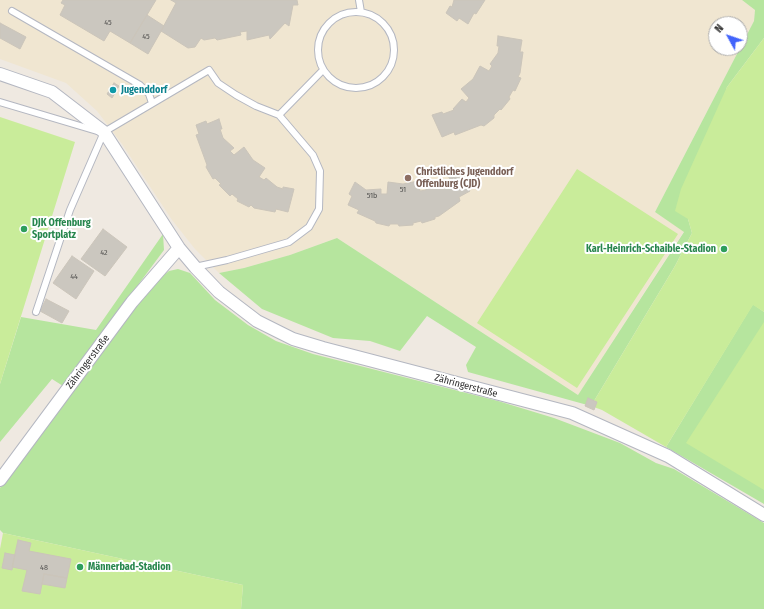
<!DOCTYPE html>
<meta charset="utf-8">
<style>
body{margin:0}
#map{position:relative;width:764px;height:609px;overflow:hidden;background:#efe9e1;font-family:"Fira Sans Condensed",sans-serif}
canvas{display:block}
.north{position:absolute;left:708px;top:16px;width:40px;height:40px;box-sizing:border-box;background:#fff;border:1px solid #ababab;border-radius:50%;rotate:310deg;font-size:11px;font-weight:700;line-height:16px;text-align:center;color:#2e2e2e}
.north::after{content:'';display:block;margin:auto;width:14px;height:18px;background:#4264fb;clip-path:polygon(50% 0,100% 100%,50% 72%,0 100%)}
</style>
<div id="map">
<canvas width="764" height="609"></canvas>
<div class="north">N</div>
</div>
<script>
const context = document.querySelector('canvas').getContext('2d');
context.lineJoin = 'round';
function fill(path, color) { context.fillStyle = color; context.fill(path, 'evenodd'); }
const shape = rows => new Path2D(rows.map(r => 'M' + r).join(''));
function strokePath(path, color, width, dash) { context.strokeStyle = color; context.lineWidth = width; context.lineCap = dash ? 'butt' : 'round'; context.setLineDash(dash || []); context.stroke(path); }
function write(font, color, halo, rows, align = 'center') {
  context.font = font + ' "Fira Sans Condensed",sans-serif'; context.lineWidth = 4; context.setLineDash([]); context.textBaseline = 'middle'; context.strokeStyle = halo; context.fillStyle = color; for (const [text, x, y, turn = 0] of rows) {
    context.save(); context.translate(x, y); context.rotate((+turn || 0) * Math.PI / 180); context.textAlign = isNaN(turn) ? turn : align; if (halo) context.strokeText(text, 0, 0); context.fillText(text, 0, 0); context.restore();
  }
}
fill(shape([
 [0,0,742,0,755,10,754,21,740,47,740,24,716,24,716,48,740,48,655,212,684,231,578,395,337,238,290,255,244,268,219,273,195,249,172,220,122,144,97,111,66,83,0,59]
]), '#f0e6d1');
fill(shape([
 [742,0,764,0,764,38,727,87,688,219,692,233,675,266,591,406,468,372,466,365,476,347,427,316,400,351,370,341,333,338,262,309,219,273,244,268,290,255,337,238,578,395,684,232,655,212,754,21,755,10],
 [163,234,164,250,63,386,52,379,0,442,0,384,21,317,96,330],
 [178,269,190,273,215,300,248,325,276,341,313,354,498,401,554,418,620,443,656,463,674,469,764,523,764,609,241,609,243,585,3,533,0,530,0,488,135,308,159,279,169,271],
 [753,304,764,312,764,504,666,447]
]), '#b6e59e');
fill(shape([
 [764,38,764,312,753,305,666,447,602,410,591,406,675,266,692,233,688,219,675,211,681,189,727,87],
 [0,117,75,142,0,384],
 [577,169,678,234,577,388,477,323],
 [764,322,764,490,686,443],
 [3,533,243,585,241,609,0,609,0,549]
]), '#c9ec9a');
const building = shape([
 [63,0,156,0,130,43,110,31,104,41,60,15,65,5,61,3,63,0],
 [171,0,297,0,298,5,293,5,289,26,285,23,270,39,269,35,247,40,247,31,240,32,241,35,217,40,215,38,204,40,201,38,195,47,188,48,161,31,176,3,171,0],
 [454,0,485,0,476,14,474,13,468,24,459,18,457,21,446,13,450,6,452,7,454,0],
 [147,15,164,26,148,54,130,43,147,15],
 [0,23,26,37,20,49,0,38,0,23],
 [498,36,522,40,520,52,523,52,520,73,518,77,521,78,515,91,513,90,509,97,510,99,501,110,500,109,494,115,494,118,484,126,481,125,455,135,454,132,442,137,432,115,442,112,443,114,454,110,453,109,462,99,466,102,469,98,461,89,473,79,480,66,489,71,492,66,490,64,498,53,499,46,497,46,498,36],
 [114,83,119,86,112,98,107,94,114,83],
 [219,119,222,129,220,129,223,138,234,148,230,151,234,155,244,147,253,160,265,168,259,177,264,180,266,178,277,187,283,189,283,187,294,189,288,212,276,209,275,212,254,208,251,205,249,207,237,201,238,199,232,194,230,196,219,185,221,184,215,178,213,179,206,167,207,165,196,135,199,134,196,125,206,121,207,124,219,119],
 [456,171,470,191,459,197,460,201,439,216,435,217,435,219,422,223,421,221,413,223,413,225,399,226,398,224,390,224,389,226,376,223,375,221,357,213,359,210,348,205,352,196,349,194,355,182,366,190,381,189,381,194,387,194,388,182,403,184,418,181,420,191,426,190,426,186,439,185,450,179,448,176,456,171],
 [103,229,127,247,105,276,81,259,103,229],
 [72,256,94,271,76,299,53,283,72,256],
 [46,299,69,311,62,323,40,311,46,299],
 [588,398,597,402,594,410,585,406,588,398],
 [18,540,31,543,29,551,71,559,67,578,44,574,40,594,22,591,27,570,12,567,18,540],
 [5,553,15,555,12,570,2,568,5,553],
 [44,574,67,578,65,588,42,584,44,574]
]);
fill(building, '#cbc7bf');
strokePath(building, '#cbc5ba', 1);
const lane = shape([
 [359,0,361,12],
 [12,11,140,85,149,94,152,103],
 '318 50a38 38 0 1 1 76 0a38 38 0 1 1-76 0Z',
 [0,102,97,131],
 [279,115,323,70],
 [36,312,70,210,104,132,209,70,218,83,236,95,256,106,279,115,313,155,320,171,319,209,309,227,289,242,227,260,195,267]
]);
const street = shape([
 [0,74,52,92,104,132,179,248,195,267,219,292,257,321,293,339,323,348,572,413,668,456,764,515],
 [0,480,132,302,179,248]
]);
strokePath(lane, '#b4b7c1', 8);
strokePath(street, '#b4b7c1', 14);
strokePath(lane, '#fff', 6);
strokePath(street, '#fff', 12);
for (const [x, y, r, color] of [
 [113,90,4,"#0f9aa8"],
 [408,178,4,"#8d6e63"],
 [24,229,4,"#2e9e5b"],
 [724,249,4,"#2e9e5b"],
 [80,567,4,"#2e9e5b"]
]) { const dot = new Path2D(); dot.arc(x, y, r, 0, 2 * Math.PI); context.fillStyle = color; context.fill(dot); strokePath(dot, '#fff', 1.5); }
write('8px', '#555452', null, [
 ["45",108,23],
 ["45",146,37],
 ["51",403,190],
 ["51b",372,196],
 ["42",104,253],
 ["44",74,277],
 ["48",44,568]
]);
write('bold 10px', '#0d838f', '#fff', [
 ["Jugenddorf",121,90]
], 'left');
write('bold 10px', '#785e54', '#fff', [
 ["Christliches Jugenddorf",416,172],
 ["Offenburg (CJD)",416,184]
], 'left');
write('bold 10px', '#27864d', '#fff', [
 ["DJK Offenburg",32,223],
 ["Sportplatz",32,235],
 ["Karl-Heinrich-Schaible-Stadion",716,249,"right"],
 ["Männerbad-Stadion",88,567]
], 'left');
write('10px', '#2e2e2e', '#fff', [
 ["Zähringerstraße",88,362,-53],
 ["Zähringerstraße",466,386,15]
]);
</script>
